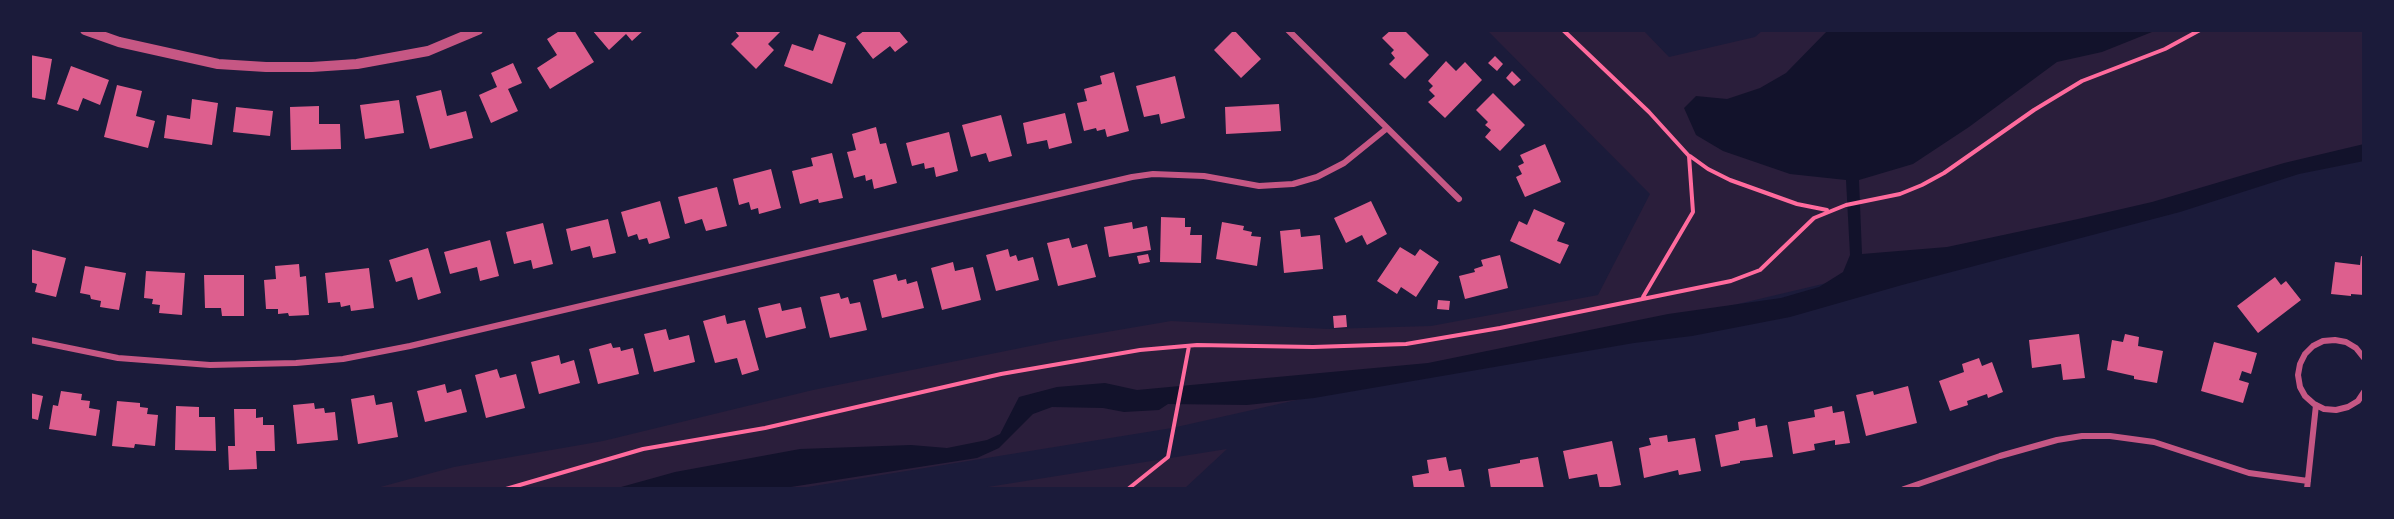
<!DOCTYPE html>
<style>
body{margin:0}
#map{position:relative;width:2394px;height:519px;overflow:hidden;background:#1b1b3a;font-family:"Alegreya Sans",sans-serif}
canvas{display:block}
.frame{position:absolute;inset:0;border:32px solid #1b1b3a;pointer-events:none}
</style>
<div id="map">
<canvas width="2394" height="519"></canvas>
<div class="frame"></div>
</div>
<script>
const context = document.querySelector('canvas').getContext('2d');
context.lineJoin = 'round';
function fill(path, color) { context.fillStyle = color; context.fill(path, 'evenodd'); }
const shape = rows => new Path2D(rows.map(r => 'M' + r).join(''));
function strokePath(path, color, width, dash) { context.strokeStyle = color; context.lineWidth = width; context.lineCap = dash ? 'butt' : 'round'; context.setLineDash(dash || []); context.stroke(path); }
fill(shape([
 [1487,30,1643,30,1669,57,1755,37,1763,30,2364,30,2364,156,1573,343,1341,390,1172,428,795,489,373,489,454,467,603,441,813,390,1060,340,1171,321,1328,329,1431,326,1598,295,1650,194],
 [1227,449,1184,489,975,489]
]), '#2a1e3b');
fill(shape([
 [1828,30,2157,30,2102,52,2057,62,1969,127,1913,164,1859,180,1862,254,1947,247,2078,219,2152,202,2284,163,2364,144,2364,161,2299,174,2180,212,1902,285,1790,317,1692,336,1634,343,1314,398,1247,405,1168,404,1159,410,1124,412,1103,408,1052,407,1033,414,999,448,977,458,778,489,614,489,675,472,800,449,911,445,947,448,987,440,1000,434,1019,397,1057,387,1105,383,1137,390,1428,363,1668,314,1781,298,1819,287,1843,272,1850,255,1846,180,1790,174,1723,151,1696,135,1684,108,1696,96,1727,99,1760,88,1786,73]
]), '#12122b');
fill(shape([
 [561,30,574,30,594,62,550,89,537,68,557,55,547,39],
 [592,30,644,30,632,41,626,34,609,50],
 [734,30,782,30,768,44,774,50,756,69,731,44,739,36],
 [865,30,898,30,908,42,895,52,890,46,873,59,856,37],
 [1234,30,1261,59,1241,78,1214,50],
 [1391,30,1404,30,1429,55,1405,79,1389,64,1395,58,1391,53,1394,50,1382,38],
 [819,34,846,43,832,84,784,66,792,44,813,51],
 [30,55,52,59,45,100,30,97],
 [1495,56,1503,64,1497,71,1488,63],
 [1446,61,1456,71,1465,62,1482,80,1445,118,1428,102,1435,96,1429,90,1433,86,1428,81],
 [513,63,522,83,508,89,518,111,491,123,479,95,497,87,491,73],
 [71,66,109,80,100,105,83,98,78,111,57,104],
 [1512,71,1521,80,1514,86,1506,78],
 [1114,72,1129,131,1107,137,1105,129,1097,131,1096,128,1084,131,1077,103,1087,101,1084,89,1102,84,1100,76],
 [1175,76,1185,118,1161,124,1159,114,1144,117,1136,86],
 [117,85,142,91,136,116,155,121,148,148,104,137],
 [441,90,447,116,466,111,473,138,430,149,416,96],
 [1493,93,1525,125,1500,151,1485,137,1491,130,1485,125,1488,122,1476,110],
 [192,99,218,103,212,145,164,138,167,115,190,119],
 [399,100,404,133,365,139,360,105],
 [1279,104,1281,131,1226,134,1225,107],
 [319,106,319,124,340,124,341,149,291,150,290,107],
 [236,107,273,111,270,136,233,132],
 [1065,113,1072,143,1049,149,1047,140,1027,144,1023,123],
 [1001,115,1012,156,989,162,986,153,971,157,962,125],
 [876,127,880,144,886,143,897,183,874,189,872,179,866,181,865,175,854,178,847,152,856,150,852,134],
 [949,132,958,171,936,177,934,167,925,169,924,163,912,166,906,143],
 [1545,144,1561,182,1525,197,1516,177,1522,174,1518,166,1524,163,1520,155],
 [832,153,843,198,819,203,818,199,800,204,792,171,813,166,811,158],
 [771,169,781,208,759,214,758,208,751,210,749,202,739,205,733,179],
 [717,187,727,226,706,231,702,219,685,224,678,197],
 [660,201,670,238,649,244,647,238,639,240,637,234,628,237,621,212],
 [1371,201,1387,234,1367,245,1362,235,1346,243,1334,218],
 [1534,209,1565,223,1557,241,1569,245,1560,264,1510,241,1519,221,1527,225],
 [1161,217,1185,218,1185,227,1191,227,1190,235,1202,235,1201,263,1160,262],
 [608,219,616,253,593,258,590,246,571,251,566,229],
 [1132,222,1133,229,1147,226,1151,250,1109,257,1104,227],
 [1222,222,1244,226,1243,230,1252,232,1251,236,1261,237,1257,266,1216,259],
 [543,223,553,264,533,269,531,260,514,264,506,232],
 [1300,229,1301,237,1320,235,1323,269,1284,273,1280,231],
 [1069,238,1072,248,1087,244,1096,277,1058,286,1047,243],
 [490,240,499,276,480,281,477,267,450,274,444,252],
 [1400,247,1415,256,1420,249,1439,262,1416,297,1401,287,1397,294,1377,281],
 [428,248,441,293,418,300,412,277,396,282,389,260],
 [30,249,66,258,56,297,35,292,37,284,30,282],
 [1008,249,1010,257,1016,255,1018,261,1033,257,1039,280,996,291,986,255],
 [1148,254,1150,262,1139,264,1137,256],
 [1500,255,1508,288,1465,299,1459,276,1475,272,1474,269,1483,266,1481,260],
 [2361,256,2364,257,2364,295,2351,294,2351,296,2331,294,2335,262,2360,265],
 [953,262,955,271,973,267,981,300,942,310,931,268],
 [299,264,300,277,306,276,309,315,289,316,288,313,278,314,278,309,266,309,264,280,276,279,275,266],
 [85,266,126,273,119,310,100,307,101,301,91,299,90,295,80,293],
 [369,268,374,308,351,311,350,305,341,307,340,302,328,303,325,273],
 [146,271,185,273,182,315,159,313,160,305,152,304,153,299,144,298],
 [896,274,898,281,906,279,907,284,917,281,924,308,882,318,873,280],
 [204,275,244,275,244,316,222,316,221,308,205,308],
 [2275,277,2281,285,2286,281,2301,300,2258,333,2237,306],
 [839,293,841,299,848,297,850,304,860,302,867,330,830,338,820,297],
 [1438,300,1450,301,1449,310,1437,309],
 [780,303,782,311,801,307,806,328,766,338,758,308],
 [725,315,727,324,745,320,759,370,742,375,737,358,715,363,703,321],
 [1346,315,1347,327,1334,328,1333,316],
 [666,329,669,340,689,335,695,362,654,372,644,334],
 [2079,334,2085,378,2063,380,2061,364,2032,368,2029,340],
 [2125,334,2139,337,2138,346,2163,351,2157,383,2134,379,2134,376,2107,370,2112,340,2123,342],
 [2214,342,2257,353,2251,374,2242,371,2239,380,2249,383,2243,403,2201,391],
 [611,343,613,348,620,347,621,351,633,348,639,374,598,384,589,349],
 [559,355,561,364,574,360,580,383,539,394,531,362],
 [1979,358,1982,366,1992,362,2003,392,1988,398,1987,394,1967,401,1968,405,1950,411,1939,381,1964,372,1962,364],
 [497,369,500,378,516,374,525,408,486,418,475,375],
 [445,384,447,393,461,389,467,412,425,422,417,391],
 [1908,386,1917,423,1866,436,1856,395,1873,391,1874,395],
 [61,391,82,394,81,400,90,401,89,408,100,410,96,436,49,429,53,405,58,406],
 [30,393,43,396,38,420,30,418],
 [374,395,376,405,392,402,398,437,358,444,351,399],
 [117,401,140,403,140,407,148,408,147,414,158,415,155,446,135,444,134,448,112,446],
 [314,403,315,409,324,408,325,413,335,412,338,440,297,444,293,405],
 [176,406,199,407,199,417,215,417,216,451,175,450],
 [1832,406,1833,413,1844,411,1850,443,1835,445,1835,440,1814,444,1815,450,1793,454,1788,422,1815,417,1814,410],
 [234,409,256,409,256,418,263,417,263,425,274,425,275,451,256,451,257,469,229,470,228,446,235,446],
 [1755,418,1756,427,1767,425,1773,457,1740,461,1740,463,1721,467,1715,435,1739,430,1738,422],
 [1667,435,1668,442,1695,438,1701,471,1679,475,1678,470,1644,478,1639,448,1651,445,1649,438],
 [1612,441,1621,485,1600,489,1597,474,1569,479,1563,451],
 [1446,457,1449,471,1461,469,1465,489,1414,489,1412,476,1429,473,1427,460],
 [1538,457,1544,489,1491,489,1488,469,1520,463,1520,460]
]), '#dd5f8e');
strokePath(shape([
 [1563,30,1649,112,1689,156,1693,212,1643,297],
 [1690,156,1708,169,1730,180,1797,204,1827,210],
 [506,489,643,449,765,428,1001,374,1140,350,1197,345,1313,347,1406,344,1500,328,1731,281,1760,270,1814,218,1846,205,1900,194,1922,185,1944,173,2034,110,2082,81,2165,49,2200,30],
 [1128,489,1168,457,1189,346]
]), '#ff6b9d', 4);
strokePath(shape([
 [1288,30,1459,199],
 [30,340,118,358,210,365,296,363,343,359,410,346,1132,177,1153,174,1204,176,1259,186,1293,184,1317,177,1344,163,1386,129],
 [2364,358,2356,348,2346,342,2335,340,2323,341,2313,346,2305,354,2300,364,2298,375,2300,387,2305,396,2314,404,2324,409,2336,410,2348,407,2358,401,2364,392],
 [1904,489,2000,456,2057,440,2082,436,2110,436,2154,442,2249,473,2308,481],
 [2307,489,2316,405]
]), '#c65784', 6);
strokePath(shape([
 [85,30,119,42,218,64,266,67,312,67,357,64,428,51,478,30]
]), '#c65784', 10);
</script>
